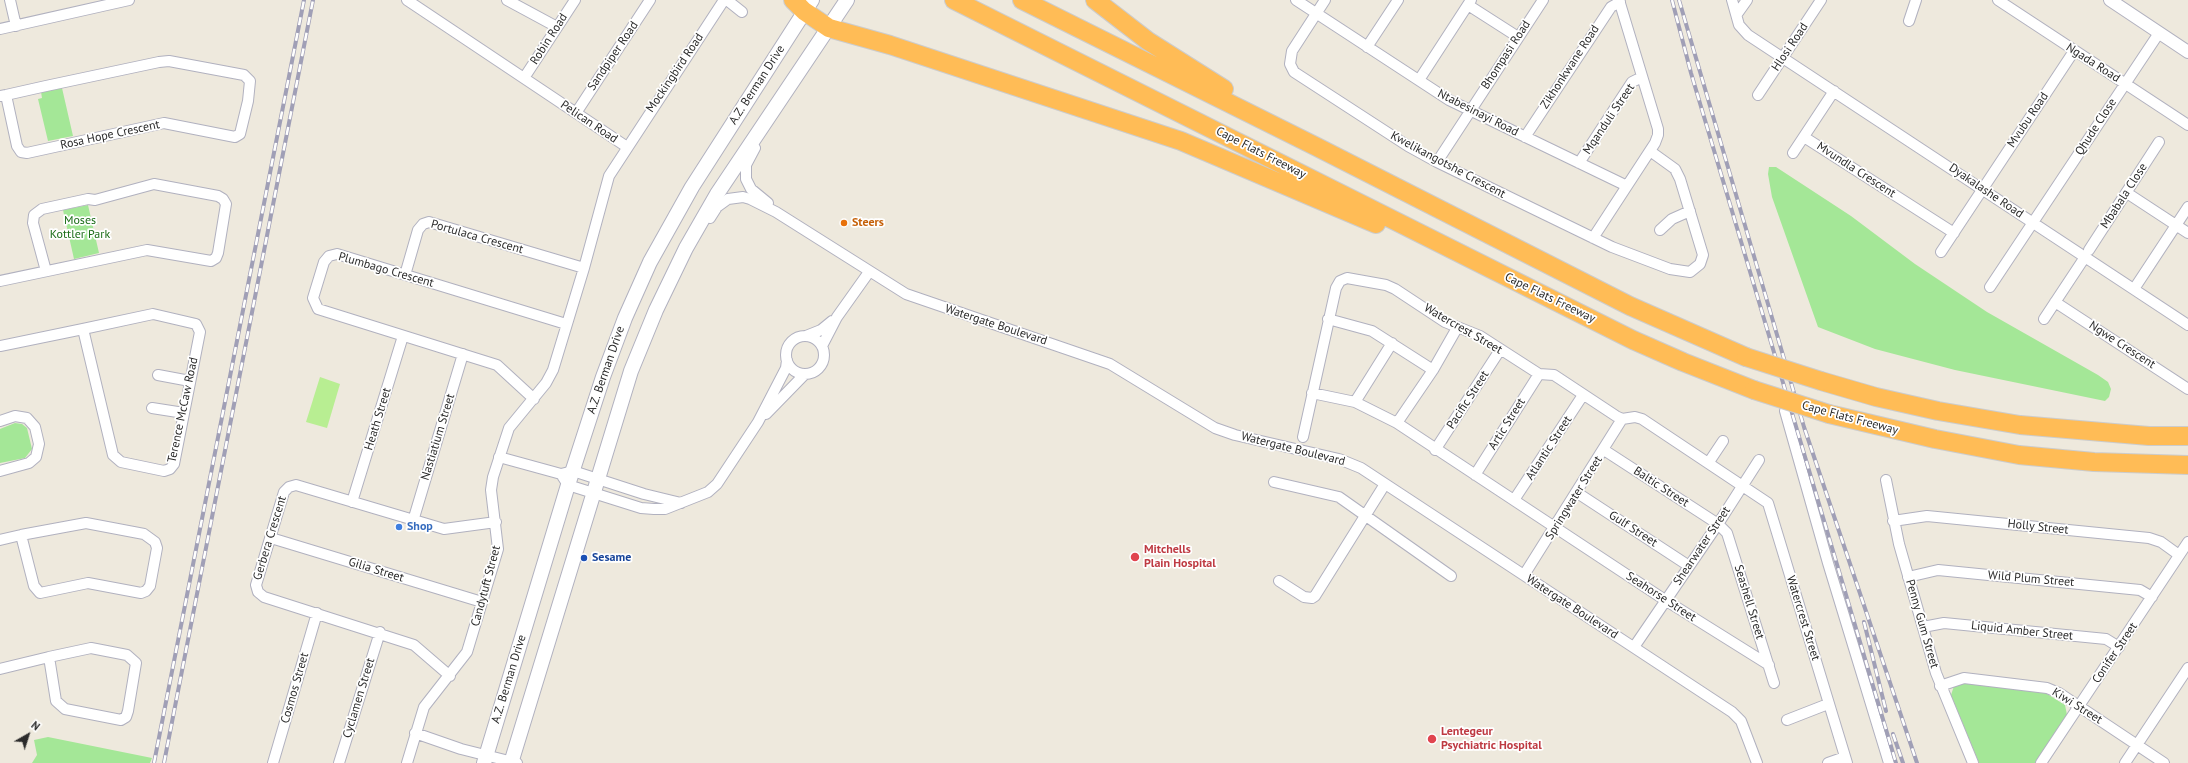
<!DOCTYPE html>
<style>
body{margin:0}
#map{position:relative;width:2188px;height:763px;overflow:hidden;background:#eee9dd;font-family:"PT Sans",sans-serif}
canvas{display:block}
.north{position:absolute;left:8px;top:715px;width:40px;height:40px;-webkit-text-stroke:3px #fff;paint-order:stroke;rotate:39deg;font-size:11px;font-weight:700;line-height:16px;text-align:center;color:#2b2b2b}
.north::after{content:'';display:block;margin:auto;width:14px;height:18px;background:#2b2b2b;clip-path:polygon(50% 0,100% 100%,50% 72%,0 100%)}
</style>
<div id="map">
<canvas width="2188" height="763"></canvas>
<div class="north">N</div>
</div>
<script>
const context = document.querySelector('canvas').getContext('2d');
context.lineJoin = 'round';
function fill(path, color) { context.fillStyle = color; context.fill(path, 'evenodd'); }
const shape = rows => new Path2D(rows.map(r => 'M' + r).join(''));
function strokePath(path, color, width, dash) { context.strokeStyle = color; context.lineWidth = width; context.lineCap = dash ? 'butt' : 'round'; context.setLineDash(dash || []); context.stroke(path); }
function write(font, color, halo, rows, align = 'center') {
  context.font = font + ' "PT Sans",sans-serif'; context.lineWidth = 3.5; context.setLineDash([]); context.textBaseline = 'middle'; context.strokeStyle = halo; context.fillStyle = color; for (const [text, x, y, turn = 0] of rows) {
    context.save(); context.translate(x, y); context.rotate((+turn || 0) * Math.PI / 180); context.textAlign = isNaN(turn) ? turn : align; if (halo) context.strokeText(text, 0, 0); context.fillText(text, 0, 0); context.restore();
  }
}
fill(shape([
 [62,88,73,136,48,141,38,99,42,98,41,92],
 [1769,167,1776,167,1851,216,1915,264,1987,312,2098,375,2108,382,2111,389,2109,397,2105,401,1955,370,1875,349,1818,327,1772,197,1768,174],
 [88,205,99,253,74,259,63,210],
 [15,423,22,424,27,428,32,449,25,458,0,463,0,429],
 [1962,683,2044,692,2065,705,2067,715,2035,763,1979,763,1951,695,1954,686],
 [48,737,152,758,150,763,32,763,37,755,34,740]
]), '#a4e797');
fill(shape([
 [320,377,340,384,327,428,306,422]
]), '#b8ee92');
const minor = shape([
 [10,0,16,26],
 [407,0,627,147],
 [507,0,557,27],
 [727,0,742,12],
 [1296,0,1449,100,1627,186],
 [1325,0,1292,51,1290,64,1294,72,1408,146,1437,162,1612,247,1670,269,1690,272,1700,264,1703,255,1680,179,1675,169,1650,151],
 [1732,0,1739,25,1748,35,2188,325],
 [1998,0,2188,125],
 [1468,5,1518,37],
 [1737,14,1747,0],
 [1909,21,1916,0],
 [0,29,129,0],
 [1367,47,1398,0],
 [524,78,575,0],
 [1419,80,1471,0],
 [1758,95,1821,0],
 [0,96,6,95,46,86,159,62,169,61,244,75,250,81,248,101,240,134,235,137,164,123,27,153,21,152,17,146,6,95],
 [576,113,650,0],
 [1525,137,1611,7,1620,2],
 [1804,137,1954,233],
 [755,148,746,165,746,179,751,189,768,203],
 [1793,153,1834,91],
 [1437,162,1543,0],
 [1579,163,1632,82,1642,77],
 [2127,193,2188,233],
 [710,218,717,207,728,199,743,197,750,199,776,212,906,294,1110,364,1215,428,1235,435,1339,459,1361,468,1732,712,1741,721,1757,763],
 [1660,230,1672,219,1690,211],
 [1593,238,1655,143,1658,135,1658,129,1619,0],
 [2089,250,2159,142],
 [1941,252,2074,51],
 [405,275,418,230,423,224,429,222,584,268],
 [0,281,147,250,211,261,216,258,218,253,226,204,223,199,218,196,154,184,95,200,88,199,42,209,34,215,33,223,46,271],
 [1990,287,2159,33],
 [2134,289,2188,207],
 [2055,302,2188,389],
 [1328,319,1372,331,1433,370],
 [2044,319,2085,257],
 [806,336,821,330,832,321],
 '786 355a19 19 0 1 1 38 0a19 19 0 1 1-38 0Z',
 [0,346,83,329,153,314,196,324,200,332,174,464,170,469,164,471,121,462,113,455,83,329],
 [822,346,837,317,869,272],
 [158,375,190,381],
 [1312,393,1355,402,1397,423,1665,600,1769,665],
 [534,399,497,365,318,309,313,298,324,262,329,256,337,254,566,324],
 [1355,402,1392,343],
 [152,408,184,413],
 [1785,411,1828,563,1889,763],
 [766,414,805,374],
 [0,421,15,416,27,418,35,427,39,444,36,457,29,463,0,471],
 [1397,423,1433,370,1457,328],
 [1303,437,1336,288,1340,281,1347,278,1386,285,1395,289,1445,322,1480,336,1539,374,1554,375,1616,416,1622,419,1635,417,1642,419,1768,503,1847,763],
 [1435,450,1500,350],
 [1604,450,1718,524,1727,533,1774,683],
 [499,457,561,474,573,471,644,494,681,503],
 [1709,462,1723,441],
 [561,474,568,485,641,508,654,509,665,509,708,492,717,484,758,422,786,368,787,360],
 [1475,475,1539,374],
 [1886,480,1899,544,1936,673,1973,763],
 [1274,482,1339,497,1451,576],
 [1576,492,1689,566],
 [1514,500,1583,395],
 [352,502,403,336],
 [413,521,463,354],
 [1893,521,1927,516,2149,538,2161,542,2179,555],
 [271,538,482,602],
 [0,540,21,535,86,523,144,534,155,542,157,548,150,586,146,591,141,593,88,583,40,593,34,586,21,535],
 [1524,575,1622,419],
 [1908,577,1938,570,2140,590,2152,597],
 [1279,581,1304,597,1312,598,1315,596,1385,484],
 [1923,627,1944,623,2106,639,2119,647],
 [1634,647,1718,524,1759,460],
 [91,648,127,655,136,663,128,711,126,717,121,720,65,709,56,701,49,657,91,648],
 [0,669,49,657],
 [450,676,414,645,264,597,258,592,256,585,284,492,289,487,296,485,444,529,496,522],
 [1940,686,1964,678,2047,688,2059,693,2164,763],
 [1787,720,1828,704],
 [415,733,461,749,517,763],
 [273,763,317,613],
 [339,763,380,632],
 [407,763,424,707,467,652,498,549,491,490,493,477,509,428,546,383,553,370,584,268,609,176,724,0],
 [1828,763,1845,757],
 [2041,763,2188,542],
 [2125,763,2188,668]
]);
const tertiary = shape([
 [2110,0,2188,52]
]);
const secondary = shape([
 [484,763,568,485,603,377,625,318,650,262,692,187,812,0],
 [511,763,631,371,656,310,686,248,717,194,847,0]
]);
const motorway = shape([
 [793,0,804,11,829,28,890,45,1181,141,1376,224],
 [954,0,1633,340,1683,362,1754,390],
 [1022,0,1317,147,1630,306,1746,357],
 [1095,0,1148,41,1224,89],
 [1821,381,1876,397,1938,411,2020,425,2149,436,2188,436],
 [1829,414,1935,439,2019,455,2094,462,2188,465]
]);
strokePath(minor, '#b1b1bf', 12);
strokePath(tertiary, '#b1b1bf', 14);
strokePath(secondary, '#b1b1bf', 16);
strokePath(motorway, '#ccc', 20);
strokePath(minor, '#fff', 10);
strokePath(tertiary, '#fff', 12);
strokePath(secondary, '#fff', 14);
strokePath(motorway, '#ffbc56', 18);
const rail = shape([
 [1672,0,1691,73,1896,763],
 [1679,0,1804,427,1917,763],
 [1864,622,1886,711],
 [1893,734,1903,763],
 [154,763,304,0],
 [164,763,313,0]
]);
strokePath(rail, '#a09fb6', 4);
strokePath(rail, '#fff', 2.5, [8]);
const motorwayBridge = shape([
 [1746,357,1821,381],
 [1754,390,1829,414]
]);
strokePath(motorwayBridge, '#ccc', 20, []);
strokePath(motorwayBridge, '#ffbc56', 18);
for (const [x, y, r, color] of [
 [844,223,4,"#e8710a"],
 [399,527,4,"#3f7fe0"],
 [1135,557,5,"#e0444e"],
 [584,558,4,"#1a4fb4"],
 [1432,739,5,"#e0444e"]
]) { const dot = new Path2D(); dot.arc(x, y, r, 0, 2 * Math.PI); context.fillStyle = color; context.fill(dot); strokePath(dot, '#fff', 1.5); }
write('12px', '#2b2b2b', '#fff', [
 ["Robin Road",549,39,-57],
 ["Hlosi Road",1790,47,-56],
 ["Bhompasi Road",1506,55,-57],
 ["Sandpiper Road",613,56,-56],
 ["Ngada Road",2093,63,33],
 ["Zikhonkwane Road",1570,67,-57],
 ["Mockingbird Road",675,73,-56],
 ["A.Z. Berman Drive",757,85,-57],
 ["Ntabesinayi Road",1478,113,27],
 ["Mqanduli Street",1609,119,-56],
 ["Mvubu Road",2028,120,-56],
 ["Pelican Road",589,122,34],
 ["Qhude Close",2096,127,-57],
 ["Rosa Hope Crescent",110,135,-12],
 ["Cape Flats Freeway",1261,153,27],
 ["Kwelikangotshe Crescent",1448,165,28],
 ["Mvundla Crescent",1856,170,33],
 ["Dyakalashe Road",1986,191,34],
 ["Mbabala Close",2124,196,-57],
 ["Portulaca Crescent",477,237,16],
 ["Plumbago Crescent",386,270,16],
 ["Cape Flats Freeway",1550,298,26],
 ["Watergate Boulevard",996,325,18],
 ["Watercrest Street",1463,329,30],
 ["Ngwe Crescent",2122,345,33],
 ["A.Z. Berman Drive",606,370,-71],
 ["Pacific Street",1468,400,-57],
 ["Terence McCaw Road",183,410,-78],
 ["Cape Flats Freeway",1850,418,15],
 ["Heath Street",378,419,-73],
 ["Artic Street",1507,424,-58],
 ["Nastiatium Street",438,437,-73],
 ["Atlantic Street",1549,448,-57],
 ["Watergate Boulevard",1293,449,14],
 ["Baltic Street",1661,487,33],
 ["Springwater Street",1574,498,-58],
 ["Holly Street",2038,527,6],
 ["Gulf Street",1633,529,33],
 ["Gerbera Crescent",270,538,-73],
 ["Shearwater Street",1702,546,-56],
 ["Gilia Street",376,570,17],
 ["Wild Plum Street",2031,579,5],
 ["Candytuft Street",486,586,-75],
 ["Seahorse Street",1661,597,33],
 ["Seashell Street",1749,602,73],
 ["Watergate Boulevard",1572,607,33],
 ["Watercrest Street",1803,618,73],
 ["Penny Gum Street",1922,624,74],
 ["Liquid Amber Street",2022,631,6],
 ["Conifer Street",2115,653,-56],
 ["A.Z. Berman Drive",509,679,-73],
 ["Cosmos Street",295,688,-74],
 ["Cyclamen Street",359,698,-73],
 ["Kiwi Street",2077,706,32]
]);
write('12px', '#1a6c17', '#fff', [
 ["Moses",80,221],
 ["Kottler Park",80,235]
]);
write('bold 12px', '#c56008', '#fff', [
 ["Steers",852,223]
], 'left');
write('bold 12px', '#366cbe', '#fff', [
 ["Shop",407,527]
], 'left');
write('bold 12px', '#be3a42', '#fff', [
 ["Mitchells",1144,550],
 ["Plain Hospital",1144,564],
 ["Lentegeur",1441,732],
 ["Psychiatric Hospital",1441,746]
], 'left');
write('bold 12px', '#164399', '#fff', [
 ["Sesame",592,558]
], 'left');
</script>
